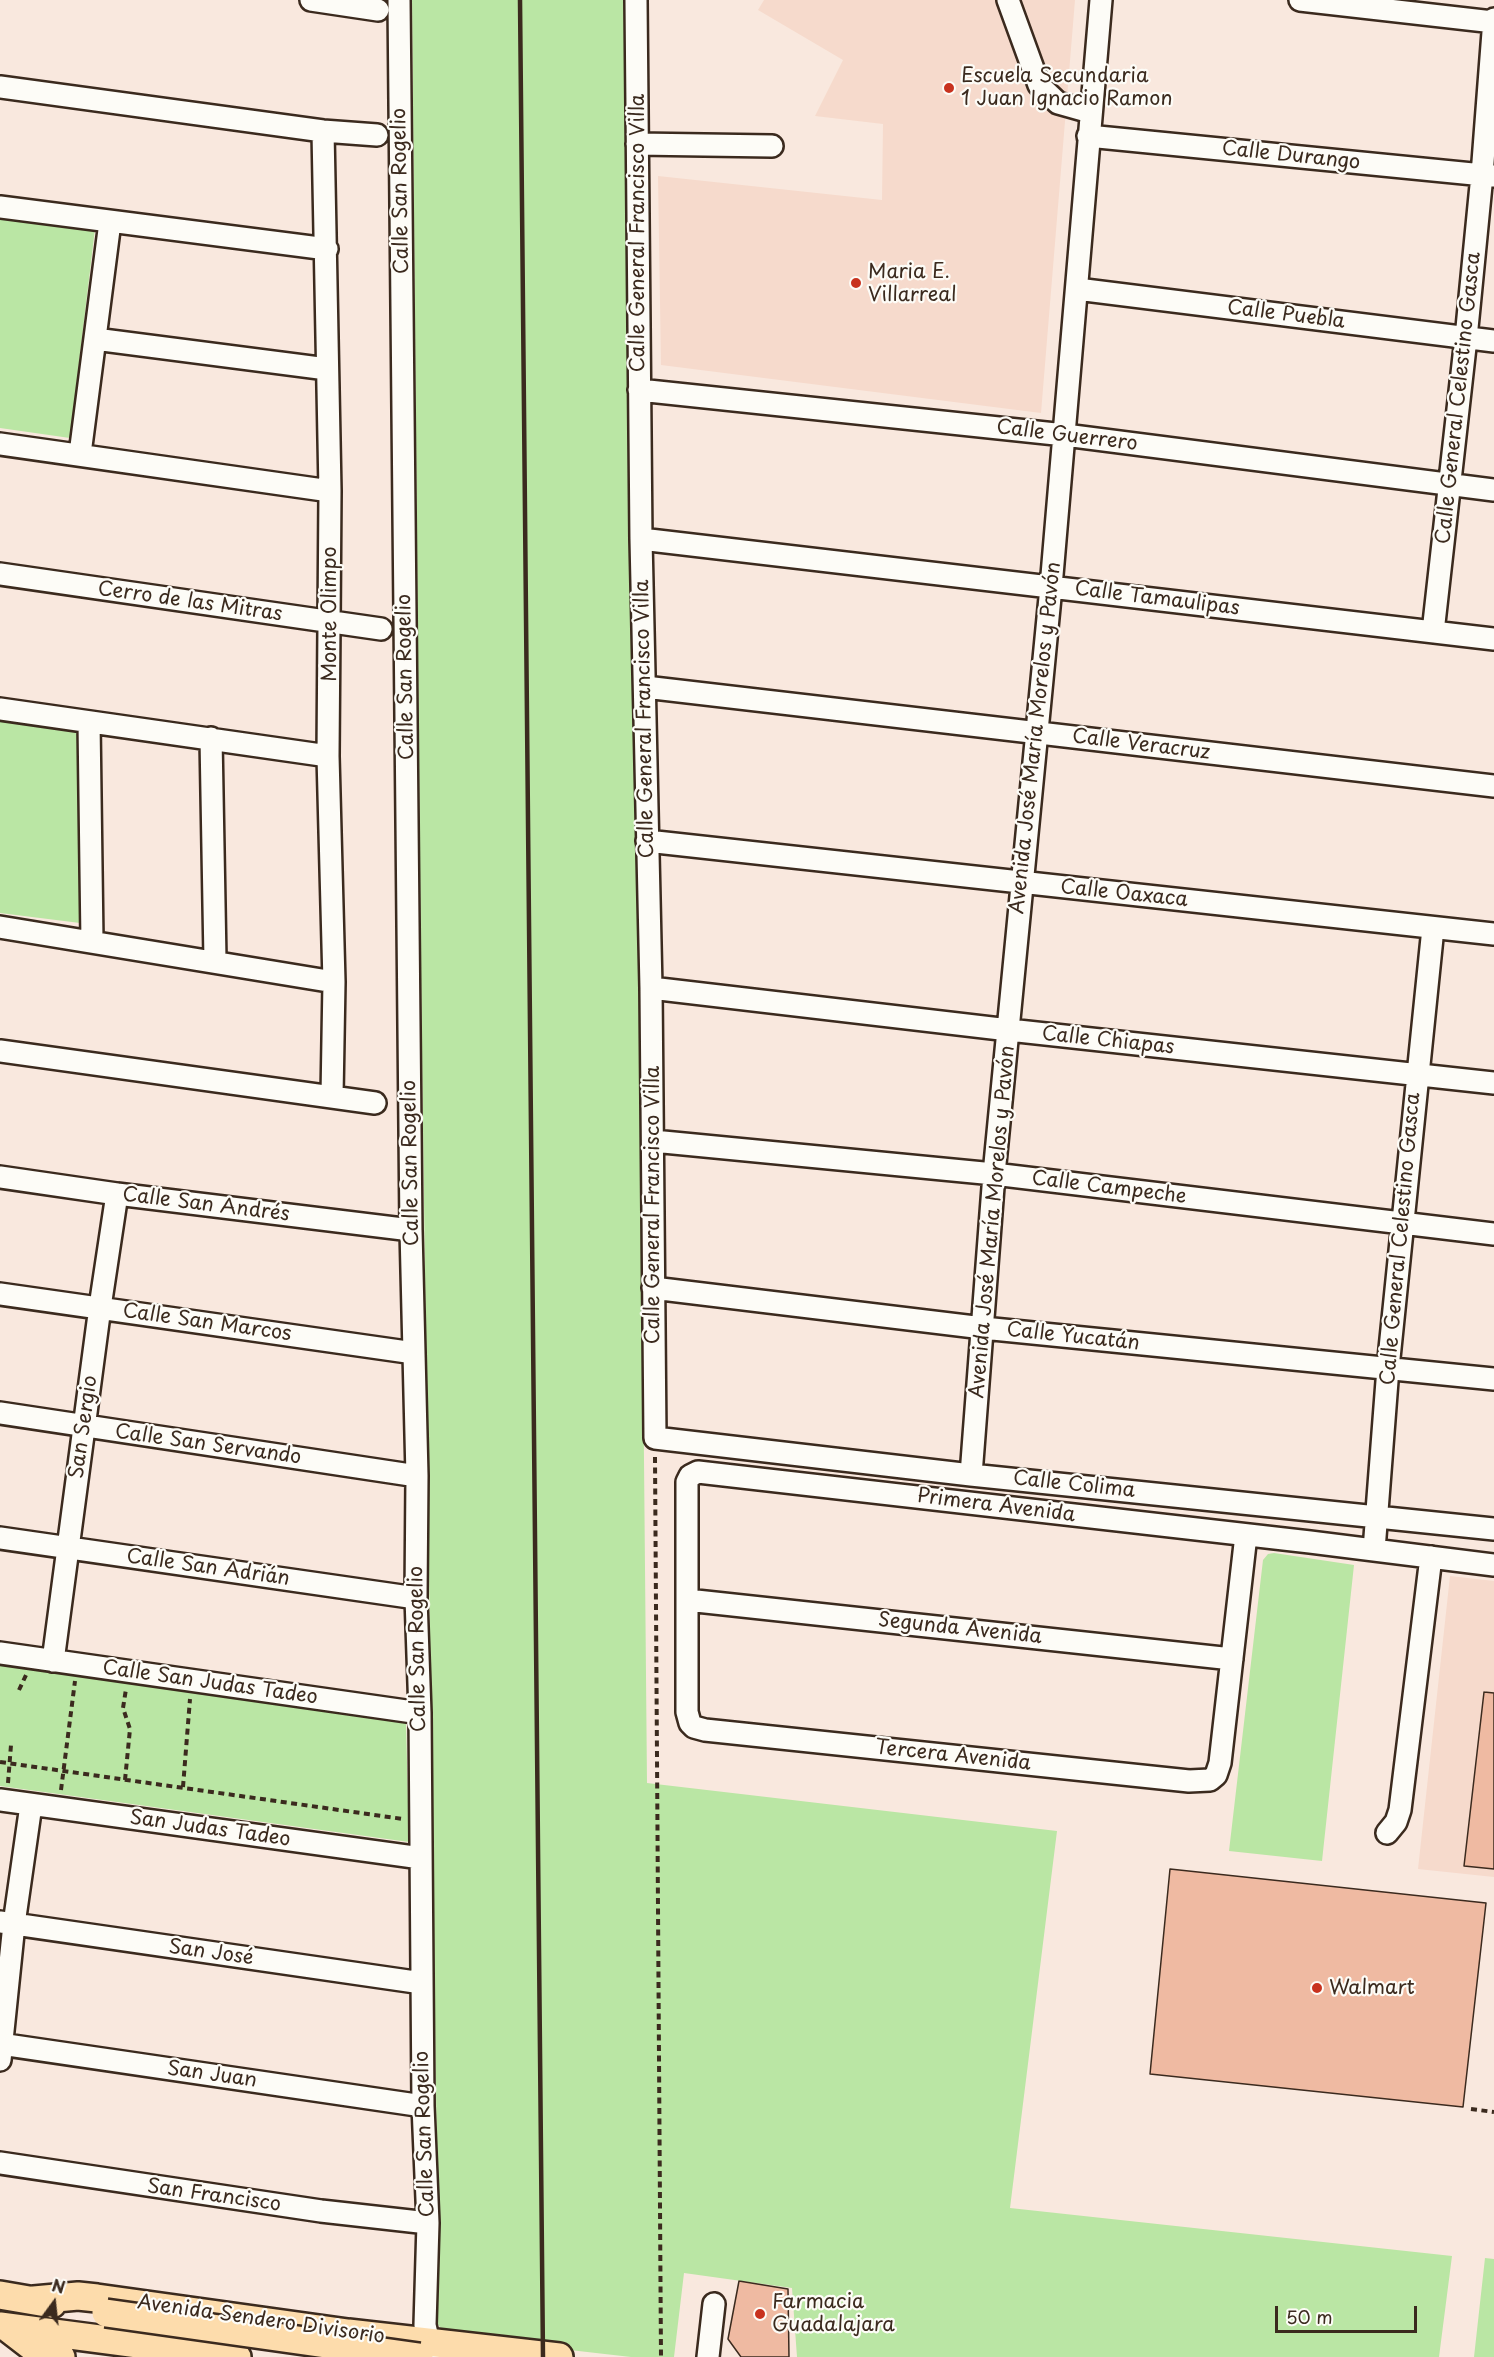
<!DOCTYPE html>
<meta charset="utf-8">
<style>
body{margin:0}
#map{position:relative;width:1494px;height:2357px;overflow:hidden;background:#f9e8de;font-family:"Playpen Sans",sans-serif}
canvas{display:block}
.north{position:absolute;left:24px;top:2273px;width:60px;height:60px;-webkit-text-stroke:4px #fdfcf7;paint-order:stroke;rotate:15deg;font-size:16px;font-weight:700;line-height:24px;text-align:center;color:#3b2a1e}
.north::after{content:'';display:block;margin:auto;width:21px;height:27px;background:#3b2a1e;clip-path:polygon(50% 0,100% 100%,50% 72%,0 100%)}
.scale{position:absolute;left:1275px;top:2306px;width:142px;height:27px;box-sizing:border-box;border:3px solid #3b2a1e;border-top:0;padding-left:8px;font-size:18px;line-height:21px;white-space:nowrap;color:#3b2a1e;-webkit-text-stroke:4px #fdfcf7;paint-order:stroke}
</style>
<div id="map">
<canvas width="1494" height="2357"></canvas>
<div class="north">N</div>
<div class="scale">50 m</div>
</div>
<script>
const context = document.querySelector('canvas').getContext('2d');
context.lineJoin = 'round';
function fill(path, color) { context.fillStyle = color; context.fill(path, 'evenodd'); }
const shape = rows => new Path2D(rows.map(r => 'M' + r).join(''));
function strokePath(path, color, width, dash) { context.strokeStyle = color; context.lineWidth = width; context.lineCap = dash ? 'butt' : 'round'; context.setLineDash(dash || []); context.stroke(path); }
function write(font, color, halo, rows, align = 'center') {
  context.font = font + ' "Playpen Sans",sans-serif'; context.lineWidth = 4.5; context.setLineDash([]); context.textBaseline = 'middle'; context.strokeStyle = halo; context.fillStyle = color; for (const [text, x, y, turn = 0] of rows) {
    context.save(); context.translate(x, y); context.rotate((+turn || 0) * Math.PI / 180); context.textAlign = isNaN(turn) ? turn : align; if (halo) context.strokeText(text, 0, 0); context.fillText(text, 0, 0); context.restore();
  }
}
fill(shape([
 [764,0,1075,0,1041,413,661,365,658,176,882,200,883,124,815,116,843,60,758,10],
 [1450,1576,1494,1581,1494,1877,1418,1869]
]), '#f6dacc');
fill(shape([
 [412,0,624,0,640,1029,647,1783,1057,1831,1010,2208,1452,2256,1439,2357,797,2357,792,2288,684,2273,674,2357,631,2357,447,2336,436,2322,437,2167,421,980],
 [0,213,95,229,70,438,0,428],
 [0,721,81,733,88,924,0,913],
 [1274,1553,1354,1565,1322,1861,1229,1851,1263,1560,1268,1554],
 [0,1665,406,1722,409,1842,0,1786],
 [1485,2258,1494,2259,1494,2357,1474,2357]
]), '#bae6a4');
const building = shape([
 [1484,1692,1494,1693,1494,1869,1464,1866,1484,1692],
 [1170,1869,1486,1903,1463,2107,1150,2074,1170,1869],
 [739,2281,788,2289,789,2357,741,2357,728,2339,739,2281]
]);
fill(building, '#efbaa2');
strokePath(building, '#3b2a1e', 1.5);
const minor = shape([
 [311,0,378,10],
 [399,0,411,1230,417,1476,416,1598,420,1713,423,2106,428,2223,425,2325,429,2343,435,2357],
 [636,0,641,539,651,988,655,1438,971,1475,1494,1529],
 [1008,0,1039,85,1058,103,1090,112],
 [1300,0,1494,22],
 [0,87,323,131,377,135],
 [323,131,330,491,328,756,334,982,332,1096],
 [1088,136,1494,176],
 [637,144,772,146],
 [0,207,327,249],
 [1077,289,1494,341],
 [95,339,327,369],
 [639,390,1065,435,1494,490],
 [0,444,330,491],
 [80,454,110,222],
 [641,539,1494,639],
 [0,574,381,629],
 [1433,632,1466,338,1482,175,1494,19],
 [645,687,1494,786],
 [0,709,328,756],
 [89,722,92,941],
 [211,738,215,960],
 [647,841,1494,934],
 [0,927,334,982],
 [651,988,1009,1030,1494,1083],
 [0,1051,375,1103],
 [653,1141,994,1174,1494,1234],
 [0,1177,117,1194,411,1230],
 [653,1288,983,1328,1494,1379],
 [0,1294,414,1353],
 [0,1413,417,1476],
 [971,1475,994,1174,1051,587,1101,0],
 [1246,1535,1220,1763,1216,1775,1210,1780,1189,1781,705,1730,694,1727,690,1723,687,1712,687,1482,690,1476,698,1472,1310,1542,1494,1565],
 [0,1538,416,1598],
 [1374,1550,1388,1368,1433,928],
 [687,1600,1232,1659],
 [0,1653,420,1713],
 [53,1661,100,1307,117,1194],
 [0,1800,421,1858],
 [1387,1833,1396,1822,1400,1810,1431,1557],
 [0,1922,422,1983],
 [0,2044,423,2106],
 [0,2060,14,1924,31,1805],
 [0,2163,321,2211,428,2223],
 [708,2357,714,2304]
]);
const major = shape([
 [0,2295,52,2304],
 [34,2300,78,2296,97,2298,348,2333,559,2357],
 [0,2326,237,2357],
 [9,2329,35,2349,61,2357]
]);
strokePath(minor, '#3b2a1e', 26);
strokePath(major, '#3b2a1e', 32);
strokePath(shape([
 [655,1457,661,2357],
 [19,1690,26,1675],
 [0,1762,403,1819],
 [125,1780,130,1729,123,1708,126,1689],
 [8,1783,11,1745],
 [183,1787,190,1699],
 [61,1790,75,1681],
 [1471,2109,1494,2112]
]), '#3b2a1e', 4, [6, 4.5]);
strokePath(minor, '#fdfcf7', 21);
strokePath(major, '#fddcac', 27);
strokePath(shape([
 [520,0,543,2357]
]), '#3b2a1e', 4.5);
const majorBridge = shape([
 [106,2313,419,2357]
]);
strokePath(majorBridge, '#3b2a1e', 32, []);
strokePath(majorBridge, '#fddcac', 27);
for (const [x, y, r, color] of [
 [949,88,6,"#c8321e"],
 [856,283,6,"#c8321e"],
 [1317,1988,6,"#c8321e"],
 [760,2314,6,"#c8321e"]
]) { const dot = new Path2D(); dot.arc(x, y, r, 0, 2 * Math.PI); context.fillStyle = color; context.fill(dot); strokePath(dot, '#fdfcf7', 2); }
write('20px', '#3b2a1e', '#fdfcf7', [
 ["Escuela Secundaria",961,76],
 ["1 Juan Ignacio Ramon",961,99],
 ["Maria E.",868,272],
 ["Villarreal",868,295],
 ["Walmart",1329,1988],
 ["Farmacia",772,2302],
 ["Guadalajara",772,2325]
], 'left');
write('20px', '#3b2a1e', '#fdfcf7', [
 ["Calle Durango",1291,156,6],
 ["Calle San Rogelio",401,191,-91],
 ["Calle General Francisco Villa",638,233,-90],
 ["Calle Puebla",1286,315,7],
 ["Calle General Celestino Gasca",1459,398,-84],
 ["Calle Guerrero",1067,436,7],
 ["Calle Tamaulipas",1157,599,7],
 ["Cerro de las Mitras",190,602,8],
 ["Monte Olimpo",330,614,-90],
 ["Calle San Rogelio",406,677,-91],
 ["Calle General Francisco Villa",645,719,-91],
 ["Avenida José María Morelos y Pavón",1036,738,-84],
 ["Calle Veracruz",1141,745,7],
 ["Calle Oaxaca",1124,894,6],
 ["Calle Chiapas",1108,1041,6],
 ["Calle San Rogelio",411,1163,-91],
 ["Calle Campeche",1109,1188,7],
 ["Calle San Andrés",206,1205,7],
 ["Calle General Francisco Villa",653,1205,-90],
 ["Avenida José María Morelos y Pavón",993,1222,-85],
 ["Calle General Celestino Gasca",1401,1239,-85],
 ["Calle San Marcos",207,1323,8],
 ["Calle Yucatán",1073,1337,6],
 ["San Sergio",84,1427,-82],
 ["Calle San Servando",208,1445,8],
 ["Calle Colima",1074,1485,6],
 ["Primera Avenida",996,1506,7],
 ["Calle San Adrián",208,1568,8],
 ["Segunda Avenida",960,1629,6],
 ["Calle San Rogelio",418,1649,-91],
 ["Calle San Judas Tadeo",210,1683,8],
 ["Tercera Avenida",953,1756,6],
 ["San Judas Tadeo",210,1829,8],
 ["San José",211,1953,8],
 ["San Juan",212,2075,8],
 ["Calle San Rogelio",425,2134,-92],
 ["San Francisco",214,2196,8],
 ["Avenida Sendero Divisorio",261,2320,8]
]);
</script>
